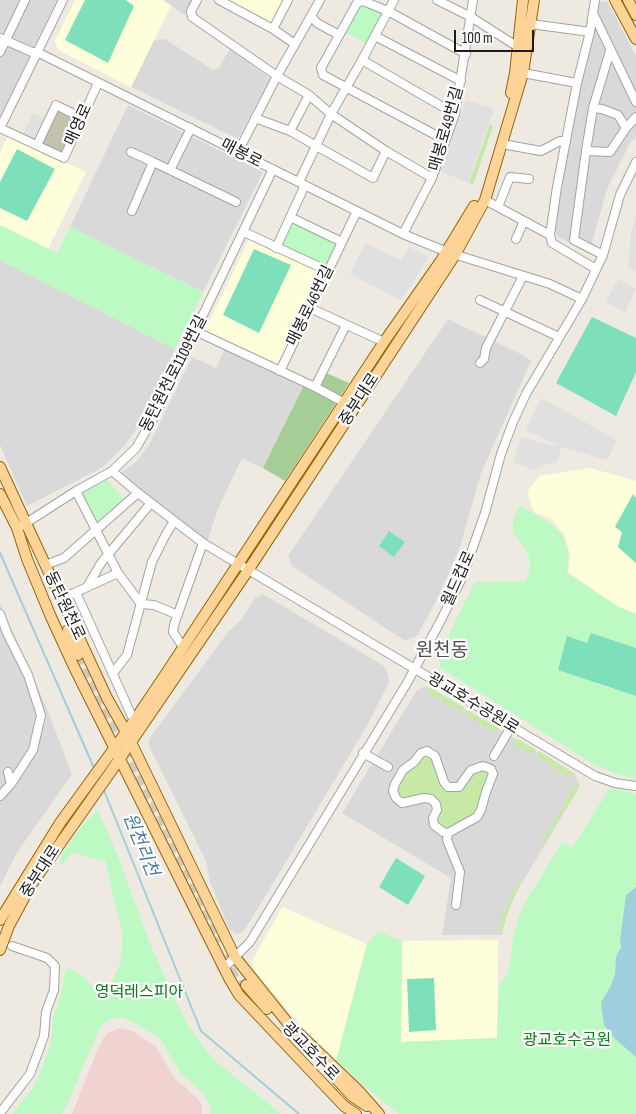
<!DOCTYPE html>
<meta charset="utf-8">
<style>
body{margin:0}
#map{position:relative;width:636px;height:1114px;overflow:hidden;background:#eeeae2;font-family:"Sofia Sans Condensed",sans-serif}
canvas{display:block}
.scale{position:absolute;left:454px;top:30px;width:80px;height:22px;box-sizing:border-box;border:2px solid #1c1c1c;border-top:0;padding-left:6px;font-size:15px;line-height:18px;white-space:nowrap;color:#1c1c1c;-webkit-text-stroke:4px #fff;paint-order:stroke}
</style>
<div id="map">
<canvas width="636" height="1114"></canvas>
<div class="scale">100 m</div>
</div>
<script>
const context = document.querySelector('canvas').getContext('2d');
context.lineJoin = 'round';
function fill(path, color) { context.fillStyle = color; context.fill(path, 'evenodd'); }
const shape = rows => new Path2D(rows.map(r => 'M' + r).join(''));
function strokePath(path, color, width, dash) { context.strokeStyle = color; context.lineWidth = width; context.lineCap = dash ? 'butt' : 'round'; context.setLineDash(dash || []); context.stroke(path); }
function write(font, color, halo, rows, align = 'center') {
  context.font = font + ' "Sofia Sans Condensed","Noto Sans KR",sans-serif'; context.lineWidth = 4.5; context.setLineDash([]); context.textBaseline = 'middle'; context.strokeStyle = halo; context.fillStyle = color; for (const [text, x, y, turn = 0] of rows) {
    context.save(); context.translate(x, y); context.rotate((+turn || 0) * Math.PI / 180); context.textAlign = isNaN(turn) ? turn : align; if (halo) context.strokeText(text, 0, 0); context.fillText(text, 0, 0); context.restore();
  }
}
fill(shape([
 [0,0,57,0,0,117],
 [163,0,194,0,185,15],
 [607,1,636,56,636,137,630,143,607,189,589,254,557,236,555,230,557,198,580,82,598,4,599,2],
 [165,39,213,70,219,68,230,48,270,79,238,139,131,87,154,40],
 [128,105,263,172,203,292,70,227],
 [0,260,175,349,135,431,123,447,103,467,27,506,0,445],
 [448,319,525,356,531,361,481,473,460,547,439,595,417,636,405,641,292,566,288,556],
 [225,348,304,385,263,468,242,458,217,511,207,543,146,494,122,472,136,462,149,445,192,357,216,368],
 [263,594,384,666,388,674,389,682,368,724,278,875,244,931,237,934,229,929,210,882,206,861,149,746,149,739,228,632,241,620,255,598],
 [0,604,45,704,72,774,16,854,0,887],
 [425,686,575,774,580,786,516,893,506,918,502,935,442,935,451,878,342,813,417,690]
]), '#dad9d9');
fill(shape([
 [120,1028,132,1031,156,1047,175,1079,198,1099,202,1106,202,1114,72,1114,97,1051,104,1038,109,1032]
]), '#f0d2d0');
fill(shape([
 [75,0,163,0,171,6,131,87,58,50,55,41],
 [224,0,283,0,270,25],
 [8,136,86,172,48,249,0,225,0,153],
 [249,240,321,273,277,365,204,332],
 [590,468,636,481,636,614,617,606,568,572,570,556,565,536,551,519,534,512,527,492,539,476],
 [282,907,367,944,336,1061,292,1016,254,970,252,961],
 [498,940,497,1038,401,1042,402,941]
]), '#feffda');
fill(shape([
 [58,109,78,119,62,153,42,143]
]), '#c2c2ad');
fill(shape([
 [490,123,493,127,473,185,469,183],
 [429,687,465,708,463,711,456,709,456,707,453,706,452,707,442,702,443,700,439,697,437,699,431,695,427,690],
 [467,710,499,728,498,731,491,731,489,730,490,728,487,726,486,728,479,724,480,722,476,720,474,721,467,715],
 [515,738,535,749,533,753,529,753,513,743,512,741],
 [539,751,575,774,574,775,565,775,559,772,559,770,555,769,546,763,546,761,542,759,541,760,537,756],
 [423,756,430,757,449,790,454,791,462,789,474,773,482,770,489,771,491,777,479,810,475,815,449,830,438,825,437,822,440,806,437,799,431,796,404,799,397,792,401,782,408,771,415,767],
 [574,786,580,786,566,809,563,808,562,807],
 [560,810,564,812,541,849,543,840],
 [519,880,521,882,508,910,502,932,498,931,506,907]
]), '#c6eaa6');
fill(shape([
 [326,373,349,383,285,481,263,468,304,385,317,391]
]), '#a5ce96');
fill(shape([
 [363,3,383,13,367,44,343,31,357,5],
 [292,221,338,243,327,268,280,245],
 [0,225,57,253,70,227,203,292,175,349,0,260],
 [107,480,124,500,97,523,81,492],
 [519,506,523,507,550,523,562,534,569,553,567,573,617,606,636,614,636,648,592,633,587,643,596,684,636,696,636,779,633,779,612,772,595,765,441,668,438,656,474,584,477,582,525,581,529,574,530,561,527,551,513,533,513,521],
 [610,788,636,794,636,1114,398,1114,336,1061,367,944,378,931,402,941,401,1042,497,1038,499,985,508,973,514,934,519,916,526,901,562,842,572,848],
 [98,810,121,864,150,944,186,1023,213,1059,281,1114,211,1114,211,1109,204,1094,181,1073,160,1039,137,1024,121,1017,110,1019,100,1027,63,1114,12,1114,34,1087,48,1052,52,1034,53,1018,60,998,65,972,67,968,81,975,94,987,104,988,112,982,121,961,122,933,105,860,89,858,73,852,63,864,59,864,63,853,83,824]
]), '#bdfac3');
fill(shape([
 [85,0,126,0,134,6,108,63,65,40],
 [17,149,55,169,27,221,0,208,0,182],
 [254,249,291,265,259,333,223,315],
 [592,317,636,338,636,372,616,416,556,383],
 [633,494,636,498,636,563,618,547,622,532,615,527],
 [389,531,405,542,394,557,379,546],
 [591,633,636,648,636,696,558,670,567,636,587,643],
 [396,858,425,876,408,905,379,887],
 [434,978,436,1030,409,1032,407,979]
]), '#7edfbb');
fill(shape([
 [466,100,494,109,468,183,440,171],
 [33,113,44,119,33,139,23,134],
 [636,215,636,271,628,267,631,233],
 [365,243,401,260,409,247,429,257,401,300,350,274],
 [618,279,636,289,625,312,606,302],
 [541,398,617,440,607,460,561,447,558,460,533,470,513,462,521,437,549,445,558,446,526,430]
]), '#e0e0e0');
fill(shape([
 [636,887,636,1057,612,1036,604,1025,601,1002,610,988,615,974,616,957,621,947,620,941,626,895]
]), '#a1cedd');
strokePath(shape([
 [0,553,94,768],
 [103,788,201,1031,299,1114]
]), '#a1cedd', 2);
strokePath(shape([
 [622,0,636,25],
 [78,655,222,941],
 [223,956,242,991]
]), '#cecbc4', 10, [10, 5]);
const minor = shape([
 [197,0,191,11,192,17,277,76,309,95,331,114,386,151,432,178],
 [219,0,273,29,295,44],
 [437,0,471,17,518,47],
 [593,13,636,102],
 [311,16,317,23,339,35],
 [531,24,590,32],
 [273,29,288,0],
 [375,36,461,81],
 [0,38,32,52,37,52,403,234,447,252,550,284,582,299],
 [0,52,25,0],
 [362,60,455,114],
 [523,73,577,83],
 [593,108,602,109,618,115,626,128],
 [255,118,290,131,373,178,386,151],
 [0,128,64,158,98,83],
 [0,128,63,0],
 [191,128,170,170,236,202],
 [290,131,309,95],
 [445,140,323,75,321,68,357,3,363,1,388,11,466,54],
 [502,144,541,151,560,141,566,142],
 [37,145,56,105,82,118],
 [586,151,610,152,626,128,636,117],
 [131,152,153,162],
 [238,152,277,76,320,0],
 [299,182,331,114,362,60,394,0],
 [485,200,550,235,557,187,577,83,590,32,595,0],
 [498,207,510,177,529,179],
 [132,211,153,162,170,170],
 [290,217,342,242],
 [244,232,328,271],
 [403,234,432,178,455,114,473,0],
 [550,235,552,243,596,269],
 [516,239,524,221],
 [276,248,305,185],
 [603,255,574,240,586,151,593,108,610,51],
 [480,300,559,337],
 [310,308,384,342],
 [195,331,315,387,345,403],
 [480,363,484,359,486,348,523,276],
 [280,371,357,211],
 [315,387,346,325],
 [112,471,138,493,203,543,595,776,615,783,636,786],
 [76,491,118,573,141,604,154,605,178,615],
 [23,525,76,491,112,471,136,448,154,417,273,169],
 [45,565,64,558,138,493],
 [87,587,101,563,151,503],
 [74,593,78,597,134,721],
 [60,598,74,593,118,573],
 [0,614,7,633,28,675,41,715,33,750,11,784],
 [183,647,173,632,174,625,203,543],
 [113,673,127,655,152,562,165,536,174,521],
 [427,751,435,756,444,782,448,787,459,787,471,770,483,766,491,769,493,774,486,792,481,810,477,817,448,833,443,832,434,825,433,818,437,810,436,804,431,799,424,798,402,803,396,798,393,791,395,784,403,770,414,762,421,753,427,751],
 [363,753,388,767],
 [494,756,511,727],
 [0,796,11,784,8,772],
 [448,833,447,840,460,872,456,905],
 [224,968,250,942,407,683,440,622,462,578,485,513,501,454,513,422,526,394,582,299,603,255,620,195,636,162],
 [0,1113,30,1074,44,1036,46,1012,54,990,55,966,47,958,12,946]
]);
const major = shape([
 [615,0,636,39],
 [628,0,636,15],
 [511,93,515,73,523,0],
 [0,467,107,698,126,732,235,957,287,1022,358,1090,379,1114],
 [0,494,17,528,27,559,51,617,74,667,229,978,239,995,344,1106,356,1114],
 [68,630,78,655],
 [0,920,60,823,134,721,165,675,384,342,440,262,474,206],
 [0,950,9,926,31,885,114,767,249,569,455,255,485,200,523,73,534,0],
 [246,985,267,1009],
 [330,1072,352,1096,367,1106]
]);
strokePath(minor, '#a3a3a3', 10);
strokePath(major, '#956600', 12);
strokePath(minor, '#fff', 8);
strokePath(major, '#fdd398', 10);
write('16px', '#1c1c1c', '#fff', [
 ["매영로",79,125,-66],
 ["매봉로49번길",447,129,-74],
 ["매봉로",241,154,27],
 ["매봉로46번길",311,306,-64],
 ["동탄원천로1109번길",174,374,-63],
 ["중부대로",360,400,-57],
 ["월드컵로",459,579,-66],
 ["동탄원천로",64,606,65],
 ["광교호수공원로",473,704,31],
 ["중부대로",41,872,-57],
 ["광교호수로",310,1052,46]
]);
write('16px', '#0a7b15', '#fff', [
 ["영덕레스피아",139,993],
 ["광교호수공원",567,1041]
]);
write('italic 18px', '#4879ad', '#fff', [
 ["원천리천",140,845,68]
]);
write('19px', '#4f4f4f', '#fff', [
 ["원천동",442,651]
]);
</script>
